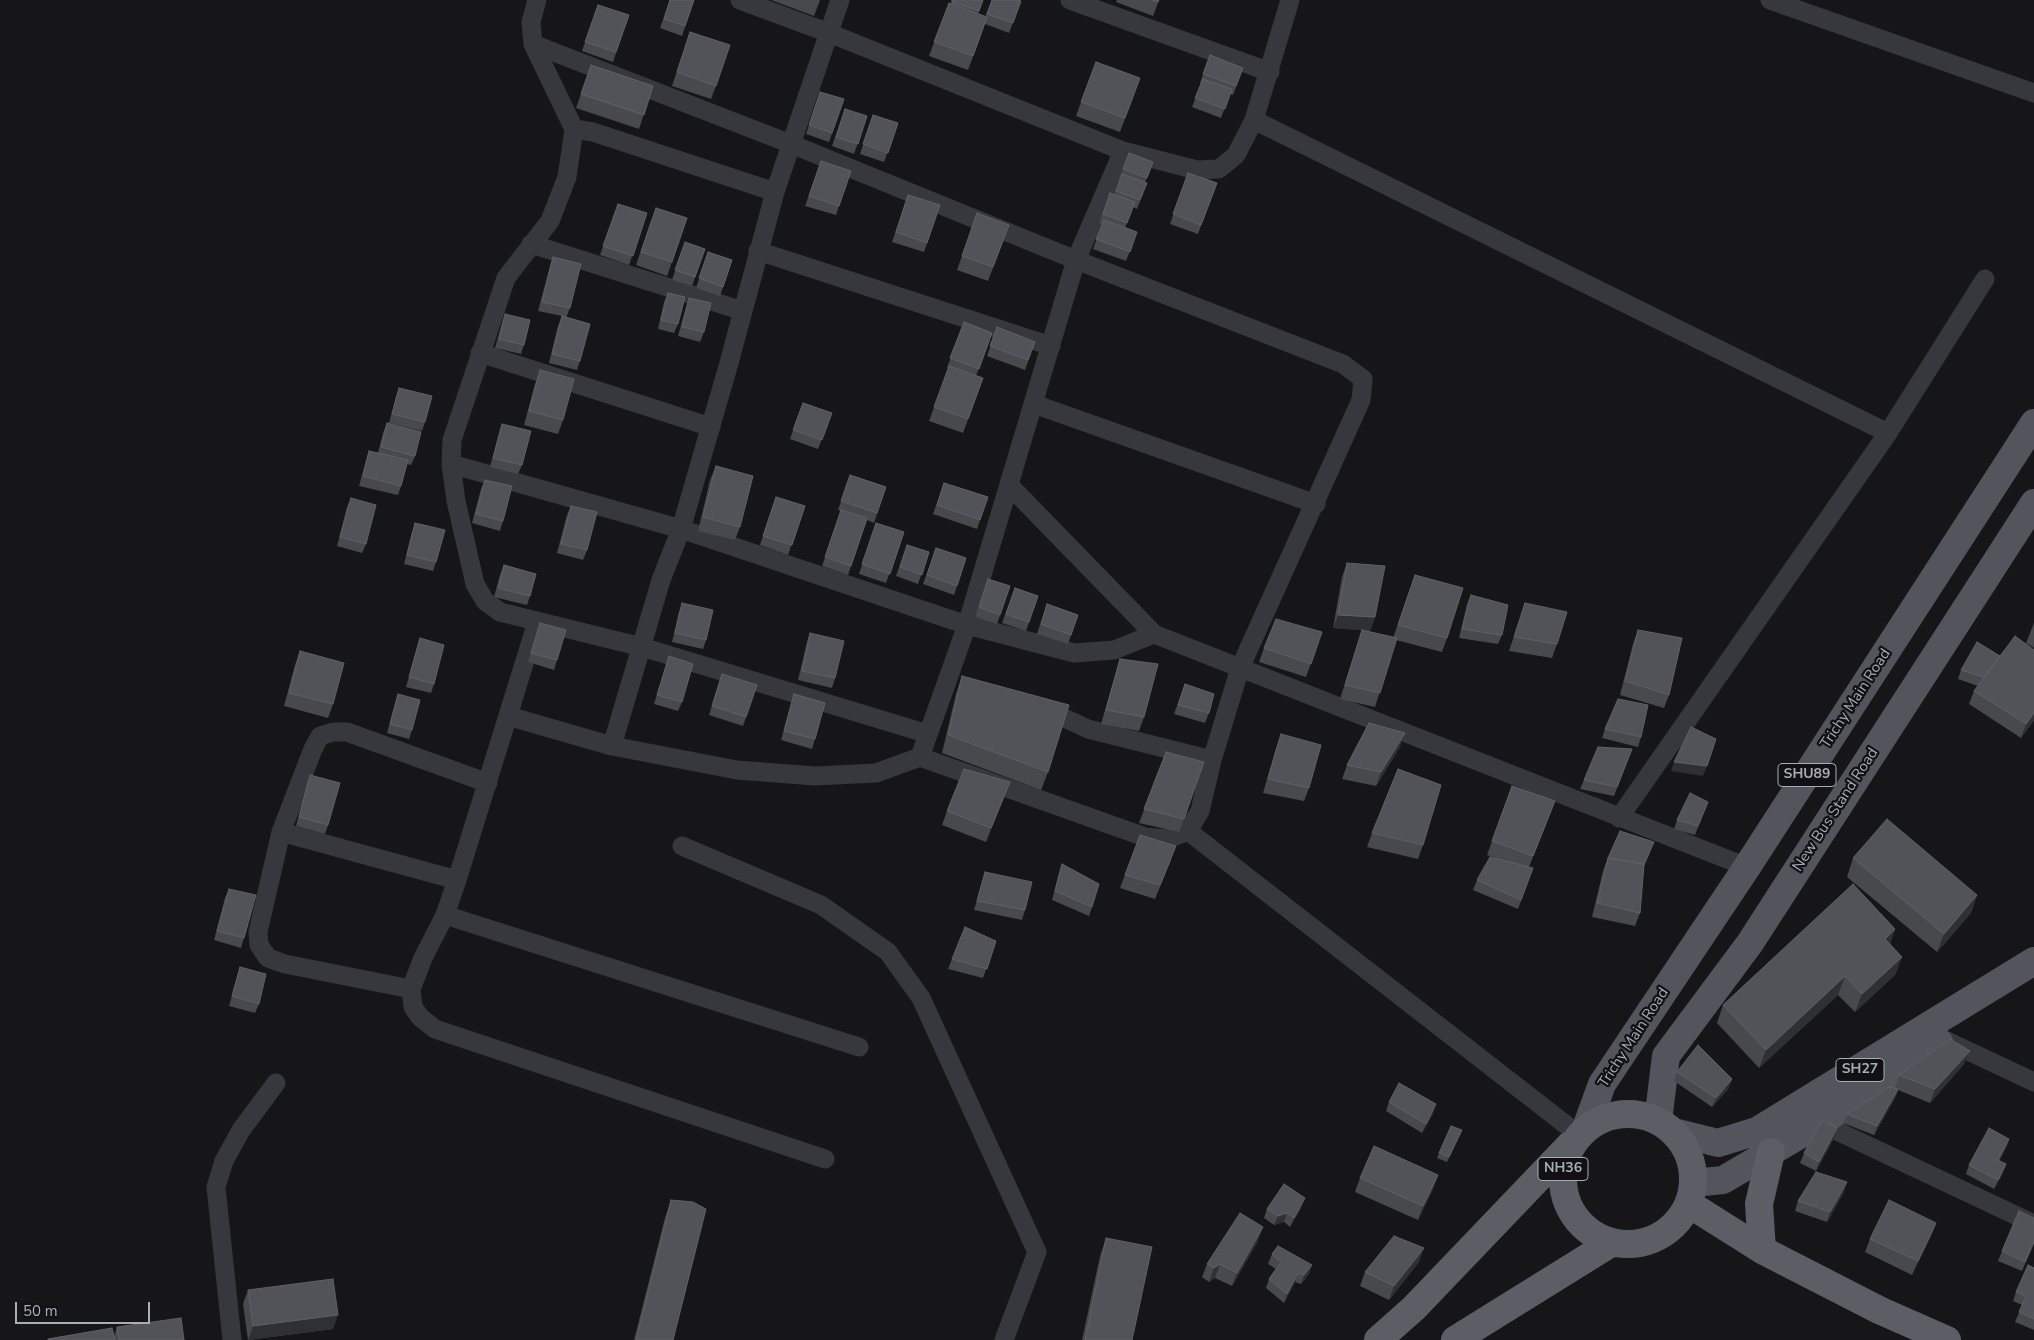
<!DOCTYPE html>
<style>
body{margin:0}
#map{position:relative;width:2034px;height:1340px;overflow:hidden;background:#161618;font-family:"Nunito Sans",sans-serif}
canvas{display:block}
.scale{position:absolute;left:15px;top:1302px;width:135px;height:22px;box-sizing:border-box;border:2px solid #a8adb8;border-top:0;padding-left:6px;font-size:15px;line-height:18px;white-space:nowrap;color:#a8adb8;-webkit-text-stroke:4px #111113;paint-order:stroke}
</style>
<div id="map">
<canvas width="2034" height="1340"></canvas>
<div class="scale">50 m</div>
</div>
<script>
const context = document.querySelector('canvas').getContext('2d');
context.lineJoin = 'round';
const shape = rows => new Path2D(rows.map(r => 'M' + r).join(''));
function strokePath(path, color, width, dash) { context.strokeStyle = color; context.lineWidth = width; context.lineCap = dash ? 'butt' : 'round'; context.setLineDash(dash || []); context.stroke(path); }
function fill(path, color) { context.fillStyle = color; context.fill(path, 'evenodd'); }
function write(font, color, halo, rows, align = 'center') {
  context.font = font + ' "Nunito Sans",sans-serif'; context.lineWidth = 4.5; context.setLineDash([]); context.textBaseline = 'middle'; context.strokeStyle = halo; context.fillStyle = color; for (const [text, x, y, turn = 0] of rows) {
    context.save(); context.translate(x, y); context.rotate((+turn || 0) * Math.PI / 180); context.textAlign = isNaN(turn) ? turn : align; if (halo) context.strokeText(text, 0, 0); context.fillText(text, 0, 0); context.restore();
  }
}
strokePath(shape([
 [537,0,531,22,533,44,574,129,567,177,550,221,506,278,452,440,451,464,456,501,475,584,485,601,500,612,642,647,928,734],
 [740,0,829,33,1123,151],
 [1070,0,1270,72],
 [1770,0,2034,93],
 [533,44,791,144,1076,260,1343,364,1363,379,1361,400,1240,668,1212,760,1200,811,1188,831,1167,839,1145,837,920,757],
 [1254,120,1888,433],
 [574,129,593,132,775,192],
 [531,244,743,311],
 [758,251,1051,346],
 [480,353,711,427],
 [1034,404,1316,504],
 [451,464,681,529,967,625,1074,653,1114,650,1154,634],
 [1009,485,1154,634,1747,867],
 [537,622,457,880,445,915,423,958,411,989,413,1007,420,1017,435,1029,825,1159],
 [1058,715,1088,729,1212,760],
 [508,716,612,746,737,770,815,776,876,773,920,757,967,625,1076,260,1123,151,1197,170,1219,169,1236,155,1254,120,1290,0],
 [612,746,661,580,681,529,729,363,775,192,840,0],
 [1619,818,1888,433,1985,279],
 [1188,831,1579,1135],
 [281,832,457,880],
 [682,846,821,905,888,952,921,998,1037,1252,1004,1340],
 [445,915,859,1047],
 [411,989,285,964,268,958,259,945,258,932,281,832,313,749,320,736,333,732,347,732,488,783],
 [1947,1041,2034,1082],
 [1820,1123,2034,1224],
 [232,1340,216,1187,224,1161,241,1130,276,1083]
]), '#37383d', 19);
strokePath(shape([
 [1658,1121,1666,1056,1750,943,2034,503],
 [1586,1128,1602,1084,1747,867,2034,423],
 [1674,1132,1718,1143,1757,1131,2034,961],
 [1693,1175,1703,1182,1723,1180,1820,1123,1939,1042]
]), '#53555c', 28);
strokePath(shape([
 '1563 1179a65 65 0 1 1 130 0a65 65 0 1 1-130 0Z',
 [1689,1204,1762,1250,1879,1310,1947,1340],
 [1762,1250,1759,1204,1771,1152],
 [1378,1340,1414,1308,1570,1145],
 [1455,1340,1611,1243]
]), '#5b5e65', 28);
fill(shape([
 [670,0,694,0,682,36,660,28],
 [771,0,820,0,814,16],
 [952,0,983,0,978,14,985,17,992,0,1021,1,1009,33,985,24,968,70,929,56,949,3,951,4],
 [1117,0,1159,0,1153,16,1116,2],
 [598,5,629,15,613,62,582,51],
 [690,32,716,86,711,99,672,86],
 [1210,55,1243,68,1233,95,1230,94,1221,118,1192,107,1201,84,1200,83],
 [591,65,653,86,639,129,576,108],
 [1140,78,1120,132,1076,116,1081,102],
 [820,92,844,99,829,142,806,134],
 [845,109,867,116,854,154,832,146],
 [873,115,898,123,884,162,860,154],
 [821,161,851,171,836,215,805,206],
 [1123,169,1147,178,1145,182,1147,183,1137,209,1133,207,1125,228,1137,232,1126,261,1093,249,1102,224,1099,223,1110,193,1114,195,1120,179,1119,178],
 [1188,173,1217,183,1198,234,1170,224],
 [618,204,647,213,629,265,600,255],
 [905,204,940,205,924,252,892,242],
 [977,213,1009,225,988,281,957,270],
 [651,221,672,262,667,276,636,265],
 [685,242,705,249,692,286,672,280],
 [708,252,732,260,720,296,696,288],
 [553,257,570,308,566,318,580,361,577,370,549,363,558,326,562,316,538,311,550,266],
 [668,293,678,324,674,333,658,329,664,302],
 [689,298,704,332,700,342,678,336,686,307],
 [505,314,524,345,521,354,495,348,502,323],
 [964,322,992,333,976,376,983,378,963,433,929,421,949,368,947,368],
 [997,327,1035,342,1025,370,987,356],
 [540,370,563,420,558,434,524,425,535,384],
 [399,388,425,422,422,431,389,423,396,397],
 [803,403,832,413,818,449,790,439],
 [387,423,415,456,411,465,407,464,401,486,398,495,359,486,366,460,369,451,378,453,383,433],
 [502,424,522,465,518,474,490,467,499,433],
 [716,466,740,527,735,540,698,531,710,480],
 [850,475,886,487,874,523,867,520,848,575,822,566,841,511,838,510],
 [485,480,503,521,500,531,472,523,481,489],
 [944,483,988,497,977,529,933,514],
 [776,497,805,506,788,555,760,545],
 [351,498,366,544,362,553,337,546,347,507],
 [571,506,587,550,583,560,557,553,567,515],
 [415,523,436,562,433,571,404,564,412,532],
 [876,523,904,532,886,583,859,574],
 [907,545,929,552,918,584,896,576],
 [936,548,966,558,954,595,923,584],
 [1347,563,1375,617,1370,631,1362,630,1393,638,1410,589,1447,638,1442,652,1396,640,1375,707,1340,699,1362,630,1333,628,1342,577],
 [504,565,530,596,527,605,494,597,500,575],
 [988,579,1010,586,997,624,975,617],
 [1015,588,1038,596,1026,631,1002,623],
 [1471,595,1502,635,1498,644,1459,638,1467,604],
 [682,603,706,640,703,649,672,642,679,612],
 [1525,603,1557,644,1552,658,1509,651],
 [1047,604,1078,615,1068,644,1037,634],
 [540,623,557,660,554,670,528,662],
 [2034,623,2034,648,2026,643],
 [1638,630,1669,695,1664,708,1620,695,1633,644],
 [1322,632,1306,677,1259,662,1264,648],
 [810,633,835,678,832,688,798,680,807,642],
 [420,638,434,684,431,693,406,687,417,648],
 [300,651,333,704,328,718,284,706,295,665],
 [669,656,682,702,678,711,654,704],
 [2000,656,2034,720,2021,738,1969,704,1974,691,1978,686,1958,679,1961,670],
 [1120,659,1144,717,1139,731,1101,724,1116,672],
 [962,676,1048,772,1041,790,942,753,956,694],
 [719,683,757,685,743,726,709,715],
 [1185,684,1209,713,1205,723,1174,714],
 [398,694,412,730,409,739,387,733,395,704],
 [794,694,815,739,812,749,781,740,791,704],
 [1605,729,1641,737,1638,747,1602,738],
 [1281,734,1309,788,1304,801,1263,793,1276,748],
 [1400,747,1376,786,1342,779,1347,765],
 [1632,749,1614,796,1580,789,1584,780],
 [1166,752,1184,819,1179,832,1139,823],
 [310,775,328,825,325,834,296,826,307,784],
 [1010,782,986,842,942,825,947,811],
 [1512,786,1555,801,1529,867,1533,868,1518,909,1473,890,1477,880,1496,858,1487,855],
 [1708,802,1695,835,1674,829,1677,820],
 [1372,833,1423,845,1418,859,1367,847],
 [1140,835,1171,860,1155,899,1120,888],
 [1650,851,1644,866,1640,913,1635,926,1592,917,1603,871,1608,858],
 [1853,858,1977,895,1971,913,1937,952,1847,877],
 [1062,864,1092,907,1089,916,1052,900,1059,873],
 [985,872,1025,910,1022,920,974,910],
 [229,889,244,938,241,948,214,940,225,898],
 [1895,929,1890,944,1902,957,1895,975,1855,1012,1838,995,1759,1068,1717,1023,1723,1005],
 [996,941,983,978,948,969,952,959],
 [240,967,259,1004,255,1013,229,1006],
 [1964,1064,1930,1103,1898,1090,1895,1098,1874,1135,1843,1123,1847,1114,1895,1088,1899,1075],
 [1677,1072,1732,1079,1728,1089,1712,1107,1674,1081],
 [1389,1102,1433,1114,1422,1133,1386,1111],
 [1837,1128,1834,1138,1816,1171,1800,1163,1804,1153],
 [1462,1130,1447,1162,1437,1158,1439,1153],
 [2009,1139,2006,1148,1999,1161,2003,1173,1994,1189,1966,1174,1969,1165],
 [1438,1175,1433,1189,1418,1220,1355,1192,1360,1178],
 [1844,1192,1827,1222,1795,1211,1798,1201],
 [671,1200,673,1340,634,1340,665,1218],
 [1301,1208,1290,1227,1284,1222,1274,1225,1264,1218,1267,1209],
 [2034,1218,2034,1243,2022,1271,1998,1261,2002,1251],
 [1936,1223,1931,1236,1912,1275,1865,1252,1870,1239],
 [1106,1238,1132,1340,1082,1340,1100,1256],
 [1258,1241,1232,1286,1215,1278,1209,1282,1202,1277,1207,1264],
 [1272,1254,1309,1274,1301,1284,1295,1282,1284,1303,1266,1288,1269,1279,1276,1269,1268,1264],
 [1419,1262,1389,1300,1360,1286,1365,1272],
 [2034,1268,2034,1330,2015,1322,2022,1305,2013,1301,2016,1292],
 [248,1290,333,1329,248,1340,243,1304],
 [117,1327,184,1340,48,1340,48,1339,114,1336]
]), '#47494d');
fill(shape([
 [1338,615,1375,617,1370,631,1333,628],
 [2034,713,2034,720,2021,738,2026,724],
 [1405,733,1400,747,1376,786,1381,772],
 [1674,762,1707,766,1703,776,1671,771],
 [1010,782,1005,795,986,842,991,828],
 [1977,895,1971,913,1937,952,1944,934],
 [1895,929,1889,948,1885,939],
 [1902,957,1895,975,1855,1012,1862,994],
 [1845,976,1838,995,1759,1068,1766,1050],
 [1970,1051,1964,1064,1930,1103,1935,1089],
 [1732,1079,1728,1089,1712,1107,1716,1098],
 [1898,1089,1895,1098,1874,1135,1877,1126],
 [1436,1104,1433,1114,1422,1133,1426,1124],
 [1837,1128,1834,1138,1816,1171,1819,1162],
 [2009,1139,2006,1148,1994,1169,1998,1160],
 [2006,1164,2003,1173,1994,1189,1998,1180],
 [1438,1175,1433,1189,1418,1220,1423,1206],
 [1847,1182,1844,1192,1827,1222,1830,1212],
 [1305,1198,1301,1208,1290,1227,1294,1218],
 [1287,1213,1284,1222,1274,1225,1278,1216],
 [1936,1223,1931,1236,1912,1275,1918,1261],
 [1263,1227,1258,1241,1232,1286,1237,1273],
 [1424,1248,1419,1262,1389,1300,1394,1286],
 [1220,1264,1215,1278,1209,1282,1214,1268],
 [1312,1265,1309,1274,1301,1284,1304,1275],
 [1298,1273,1295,1282,1284,1303,1287,1294],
 [338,1315,333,1329,248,1340,253,1326]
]), '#2f3033');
const building = shape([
 [670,0,694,0,685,26,664,19,670,0],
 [952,0,983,0,979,11,952,2,952,0],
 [992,0,1019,0,1021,1,1013,23,987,14,992,0],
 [1152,0,1159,0,1158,2,1152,0],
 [949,3,987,17,973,56,934,42,949,3],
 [598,5,629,15,616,52,585,42,598,5],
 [690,32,730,45,716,86,677,72,690,32],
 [1210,55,1243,68,1236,86,1203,74,1210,55],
 [1096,62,1140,78,1125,118,1081,102,1096,62],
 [591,65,653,86,644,115,581,94,591,65],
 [1203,79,1232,89,1225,109,1195,98,1203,79],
 [820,92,844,99,832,133,809,125,820,92],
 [845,109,867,116,858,144,836,137,845,109],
 [873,115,898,123,888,153,863,144,873,115],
 [1129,153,1153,162,1147,178,1123,169,1129,153],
 [821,161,851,171,839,206,809,196,821,161],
 [1188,173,1217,183,1201,225,1173,214,1188,173],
 [1122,174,1147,183,1140,200,1116,191,1122,174],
 [1110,193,1135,202,1127,223,1103,214,1110,193],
 [908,195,940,205,927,243,896,232,908,195],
 [618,204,647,213,633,256,603,246,618,204],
 [656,208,687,218,672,262,641,252,656,208],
 [977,213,1009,225,993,267,962,256,977,213],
 [1104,220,1137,232,1130,252,1096,239,1104,220],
 [685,242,705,249,695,277,675,270,685,242],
 [708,252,732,260,723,287,699,278,708,252],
 [553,257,581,264,570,308,542,302,553,257],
 [668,293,685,297,678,324,661,320,668,293],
 [689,298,711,303,704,332,682,327,689,298],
 [505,314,530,320,524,345,499,339,505,314],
 [562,316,590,324,580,361,552,354,562,316],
 [964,322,992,333,979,369,950,358,964,322],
 [997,327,1035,342,1028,360,990,346,997,327],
 [949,366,983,378,968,419,934,407,949,366],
 [540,370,574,379,563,420,529,411,540,370],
 [399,388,432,396,425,422,392,414,399,388],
 [803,403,832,413,822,440,793,430,803,403],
 [387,423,421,432,415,456,381,447,387,423],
 [502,424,531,431,522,465,493,458,502,424],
 [369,451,408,460,401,486,363,476,369,451],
 [716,466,753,476,740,527,703,517,716,466],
 [850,475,886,487,877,513,841,501,850,475],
 [485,480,512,486,503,521,476,514,485,480],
 [944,483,988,497,980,520,937,505,944,483],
 [776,497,805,506,792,545,763,536,776,497],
 [351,498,376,505,366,544,340,537,351,498],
 [571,506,597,512,587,550,561,544,571,506],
 [841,510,867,518,851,566,825,557,841,510],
 [415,523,445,530,436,562,407,555,415,523],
 [876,523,904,532,890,574,862,564,876,523],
 [907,545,929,552,922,575,900,567,907,545],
 [936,548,966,558,957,586,927,575,936,548],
 [1347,563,1385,566,1375,617,1338,615,1347,563],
 [504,565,536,574,530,596,498,588,504,565],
 [1415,575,1463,588,1447,638,1398,625,1415,575],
 [988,579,1010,586,1000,615,979,607,988,579],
 [1015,588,1038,596,1029,622,1006,614,1015,588],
 [1471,595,1508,605,1502,635,1462,629,1471,595],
 [682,603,713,610,706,640,675,633,682,603],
 [1525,603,1567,612,1557,644,1514,637,1525,603],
 [1047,604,1078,615,1071,635,1041,624,1047,604],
 [1276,619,1322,632,1311,664,1264,648,1276,619],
 [540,623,566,630,557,660,531,653,540,623],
 [1362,630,1397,638,1380,693,1345,685,1362,630],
 [1638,630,1682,638,1669,695,1625,681,1638,630],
 [810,633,844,641,835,678,802,671,810,633],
 [2015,636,2034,650,2034,713,2026,724,1974,691,2015,636],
 [420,638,444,645,434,684,409,677,420,638],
 [1977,642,2000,656,1984,677,1961,670,1977,642],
 [300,651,344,663,333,704,289,693,300,651],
 [669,656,693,664,682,702,657,695,669,656],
 [1120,659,1158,664,1144,717,1106,710,1120,659],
 [722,674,757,685,746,717,712,706,722,674],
 [962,676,1069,705,1048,772,948,735,962,676],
 [1185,684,1214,694,1209,713,1178,705,1185,684],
 [398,694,420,700,412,730,390,724,398,694],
 [794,694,825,703,815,739,784,731,794,694],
 [1618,699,1648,705,1641,737,1605,729,1618,699],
 [1369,723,1405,733,1381,772,1347,765,1369,723],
 [1691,727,1716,739,1707,766,1674,762,1691,727],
 [1281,734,1321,745,1309,788,1268,779,1281,734],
 [1598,747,1632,749,1617,787,1584,780,1598,747],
 [1166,752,1204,762,1184,819,1144,809,1166,752],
 [964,769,1010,782,991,828,947,811,964,769],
 [1398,769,1441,785,1423,845,1372,833,1398,769],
 [310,775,340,783,328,825,299,817,310,775],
 [1512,786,1555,801,1533,856,1492,841,1512,786],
 [1690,793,1708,802,1698,826,1677,820,1690,793],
 [1887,819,1977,895,1944,934,1853,858,1887,819],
 [1620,831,1654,842,1644,865,1644,864,1608,858,1620,831],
 [1140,835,1176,846,1160,885,1125,875,1140,835],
 [1490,857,1533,868,1521,900,1477,880,1490,857],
 [1608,858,1644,864,1640,913,1597,903,1608,858],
 [1062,864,1099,884,1092,907,1055,891,1062,864],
 [985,872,1032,882,1025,910,977,901,985,872],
 [1853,884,1895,929,1885,939,1902,957,1862,994,1845,976,1766,1050,1723,1005,1853,884],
 [229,889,256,895,244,938,217,931,229,889],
 [965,927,996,941,987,969,952,959,965,927],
 [240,967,266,974,259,1004,232,996,240,967],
 [1950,1039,1970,1051,1935,1089,1899,1075,1950,1039],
 [1698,1045,1732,1079,1716,1098,1677,1072,1698,1045],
 [1399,1083,1436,1104,1426,1124,1389,1102,1399,1083],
 [1889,1087,1898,1089,1877,1126,1847,1114,1889,1087],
 [1822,1120,1837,1128,1819,1162,1804,1153,1822,1120],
 [1451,1126,1462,1130,1449,1157,1439,1153,1451,1126],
 [1989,1128,2009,1139,1998,1160,2006,1164,1998,1180,1969,1165,1989,1128],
 [1374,1146,1438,1175,1423,1206,1360,1178,1374,1146],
 [1816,1172,1847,1182,1830,1212,1798,1201,1816,1172],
 [1284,1184,1305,1198,1294,1218,1287,1213,1278,1216,1267,1209,1284,1184],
 [671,1200,693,1202,706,1209,673,1340,636,1340,671,1200],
 [1889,1200,1936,1223,1918,1261,1870,1239,1889,1200],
 [2019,1211,2034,1218,2034,1242,2025,1262,2002,1251,2019,1211],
 [1240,1213,1263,1227,1237,1273,1220,1264,1214,1268,1207,1264,1240,1213],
 [1394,1236,1424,1248,1394,1286,1365,1272,1394,1236],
 [1106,1238,1152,1247,1132,1340,1085,1340,1106,1238],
 [1278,1246,1312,1265,1304,1275,1298,1273,1287,1294,1269,1279,1281,1262,1272,1254,1278,1246],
 [2028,1265,2034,1268,2034,1319,2019,1312,2026,1296,2016,1292,2028,1265],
 [333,1279,338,1315,253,1326,248,1290,333,1279],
 [181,1318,184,1340,119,1340,117,1327,181,1318],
 [112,1328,115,1340,48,1340,48,1339,112,1328]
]);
fill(building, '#525359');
strokePath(building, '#5f6168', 1);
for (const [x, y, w] of [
 [1807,775,58],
 [1860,1070,48],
 [1563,1169,50]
]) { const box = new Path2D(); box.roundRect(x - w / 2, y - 11.5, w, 23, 4); context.fillStyle = '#111113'; context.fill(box); strokePath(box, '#a8adb8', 1); }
write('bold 14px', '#a8adb8', null, [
 ["SHU89",1807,775],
 ["SH27",1860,1070],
 ["NH36",1563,1169]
]);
write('15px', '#a8adb8', '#111113', [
 ["Trichy Main Road",1856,699,-57],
 ["New Bus Stand Road",1836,810,-57],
 ["Trichy Main Road",1634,1038,-57]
]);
</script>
